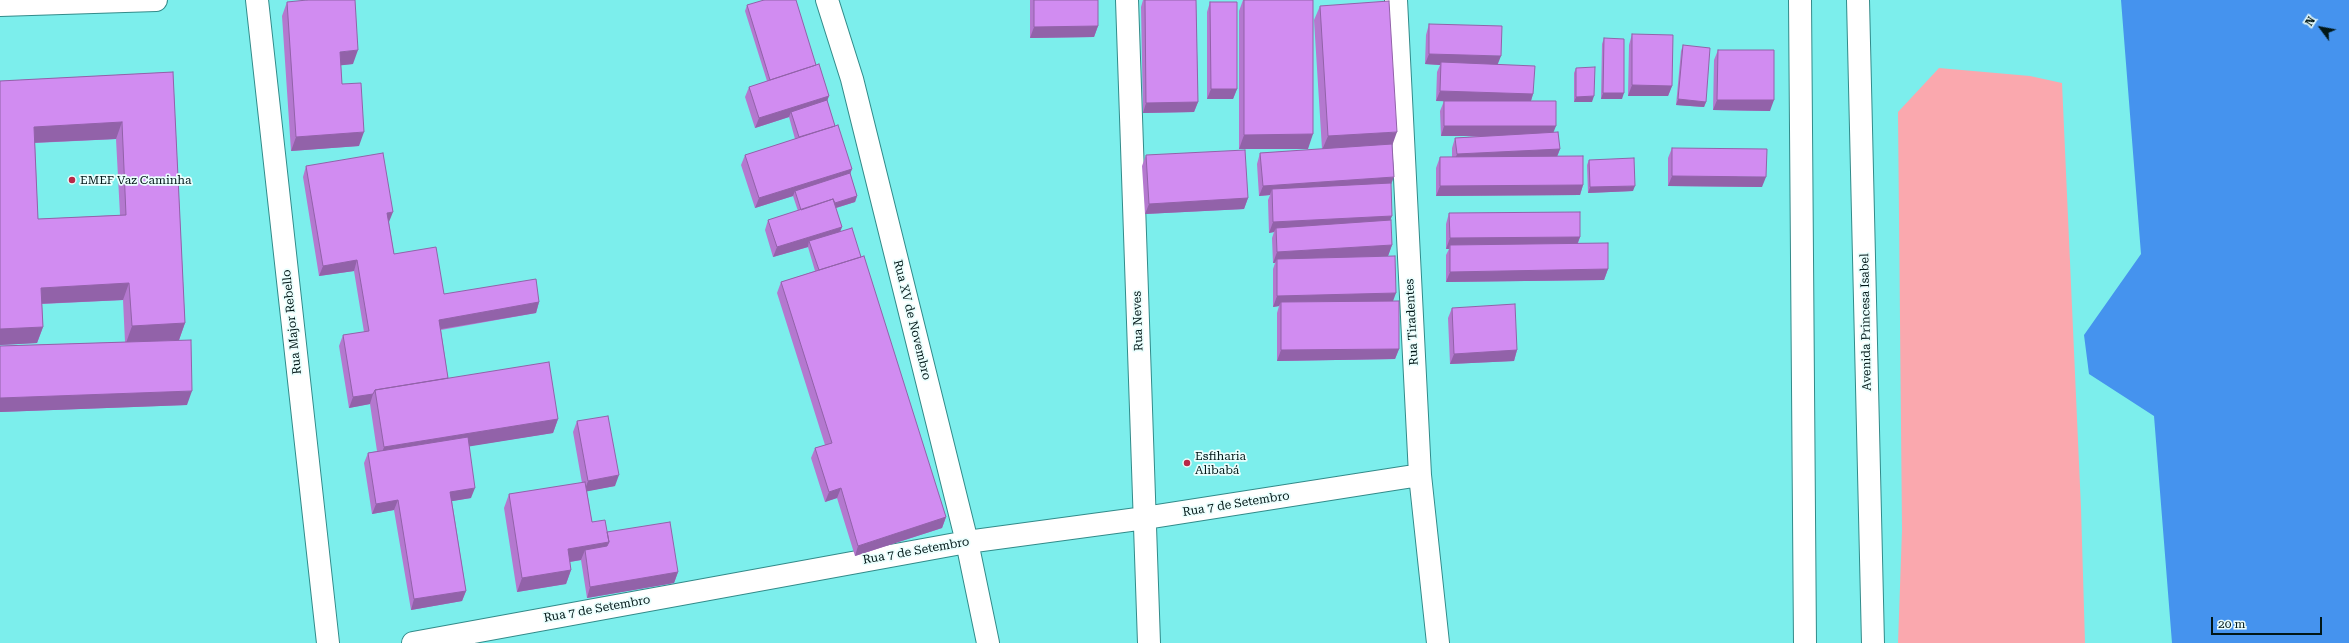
<!DOCTYPE html>
<meta charset="utf-8">
<style>
body{margin:0}
#map{position:relative;width:2349px;height:643px;overflow:hidden;background:#7ceeec;font-family:"Roboto Serif",serif}
canvas{display:block}
.north{position:absolute;left:2301px;top:8px;width:40px;height:40px;-webkit-text-stroke:3px #eafefd;paint-order:stroke;rotate:302deg;font-size:11px;font-weight:700;line-height:16px;text-align:center;color:#011717}
.north::after{content:'';display:block;margin:auto;width:14px;height:18px;background:#011717;clip-path:polygon(50% 0,100% 100%,50% 72%,0 100%)}
.scale{position:absolute;left:2211px;top:617px;width:111px;height:18px;box-sizing:border-box;border:2px solid #011717;border-top:0;padding-left:5px;font-size:12px;line-height:14px;white-space:nowrap;color:#011717;-webkit-text-stroke:3px #eafefd;paint-order:stroke}
</style>
<div id="map">
<canvas width="2349" height="643"></canvas>
<div class="north">N</div>
<div class="scale">20 m</div>
</div>
<script>
const context = document.querySelector('canvas').getContext('2d');
context.lineJoin = 'round';
function fill(path, color) { context.fillStyle = color; context.fill(path, 'evenodd'); }
const shape = rows => new Path2D(rows.map(r => 'M' + r).join(''));
function strokePath(path, color, width, dash) { context.strokeStyle = color; context.lineWidth = width; context.lineCap = dash ? 'butt' : 'round'; context.setLineDash(dash || []); context.stroke(path); }
function write(font, color, halo, rows, align = 'center') {
  context.font = font + ' "Roboto Serif",serif'; context.lineWidth = 3.5; context.setLineDash([]); context.textBaseline = 'middle'; context.strokeStyle = halo; context.fillStyle = color; for (const [text, x, y, turn = 0] of rows) {
    context.save(); context.translate(x, y); context.rotate((+turn || 0) * Math.PI / 180); context.textAlign = isNaN(turn) ? turn : align; if (halo) context.strokeText(text, 0, 0); context.fillText(text, 0, 0); context.restore();
  }
}
fill(shape([
 [1939,68,2030,76,2062,83,2081,508,2085,643,1898,643,1902,530,1898,112]
]), '#faa8ae');
fill(shape([
 [2121,0,2349,0,2349,643,2172,643,2154,416,2089,374,2084,335,2141,254]
]), '#4593ee');
const street = shape([
 [257,0,328,643],
 [827,0,852,79,967,542,988,643],
 [1127,0,1149,643],
 [1396,0,1420,475,1438,643],
 [0,5,156,0],
 [413,643,967,542,1145,518,1420,475]
]);
const secondary = shape([
 [1800,0,1805,643],
 [1858,0,1873,643]
]);
strokePath(street, '#328b8a', 24);
strokePath(secondary, '#328b8a', 24);
strokePath(street, '#fff', 22);
strokePath(secondary, '#fff', 22);
fill(shape([
 [1030,0,1098,0,1098,26,1094,37,1030,38],
 [1143,0,1196,0,1198,102,1194,112,1143,113,1141,7],
 [1243,0,1313,0,1308,149,1239,149,1239,11],
 [287,2,353,64,341,65,342,84,359,146,291,151,282,16],
 [1210,2,1237,89,1233,99,1207,99,1207,12],
 [747,5,816,65,829,96,827,100,835,126,852,169,850,173,857,196,855,202,836,208,842,227,840,231,861,257,946,517,942,528,855,556,837,498,825,502,811,458,815,448,825,445,777,293,781,282,815,271,808,247,773,257,765,230,768,220,798,211,793,196,755,208,741,165,745,155,795,139,789,117,755,128,745,97,749,87,767,81,745,11],
 [1320,6,1392,146,1390,220,1392,245,1388,256,1374,256,1393,301,1399,349,1395,359,1277,361,1277,313,1279,306,1273,307,1273,269,1275,263,1273,263,1272,238,1274,232,1269,233,1268,200,1270,195,1259,196,1257,164,1260,153,1322,149,1314,20],
 [1429,24,1498,64,1533,94,1531,101,1553,132,1560,149,1557,157,1583,185,1580,195,1436,196,1436,168,1440,157,1452,157,1452,148,1455,138,1478,136,1441,136,1440,111,1444,101,1436,101,1437,72,1440,65,1425,64,1426,35],
 [1632,34,1672,86,1668,96,1628,96,1629,45],
 [1604,38,1622,99,1601,99,1602,44],
 [1683,45,1706,102,1704,107,1676,105,1681,51],
 [1718,50,1770,111,1713,110,1714,60],
 [1576,68,1592,102,1574,102,1574,73],
 [173,72,185,323,179,340,187,405,0,412,0,346,125,342,123,300,42,304,43,327,37,343,0,345,0,81],
 [116,139,120,215,38,219,35,143],
 [1672,148,1762,187,1668,186,1668,158],
 [1146,155,1248,198,1244,209,1145,214,1142,166],
 [1589,160,1633,191,1588,193,1587,165],
 [306,166,389,222,394,254,444,294,539,302,536,313,441,330,448,378,558,419,553,433,469,446,471,498,452,501,466,591,462,601,411,610,394,510,372,514,364,463,368,453,377,451,370,404,349,408,339,346,343,335,364,332,354,271,319,276,303,177],
 [1449,213,1580,237,1578,243,1608,269,1604,280,1446,282,1446,255,1449,249,1446,249,1446,224],
 [1452,308,1517,350,1514,361,1450,364,1448,318],
 [577,421,615,486,587,491,592,522,607,532,678,572,674,583,587,598,581,560,570,562,571,570,566,584,517,592,504,508,509,494,582,483,573,432]
]), '#b478cf');
fill(shape([
 [1098,26,1094,37,1030,38,1034,27],
 [358,50,353,64,335,66,340,52],
 [1429,54,1501,56,1497,66,1441,62,1440,65,1425,64],
 [1632,85,1672,86,1668,96,1628,96],
 [1211,89,1237,89,1233,99,1207,99],
 [1440,91,1533,94,1530,104,1436,101],
 [1603,93,1624,93,1622,99,1601,99],
 [829,96,825,106,791,112,789,117,755,128,759,118],
 [1594,96,1592,102,1574,102,1576,97],
 [1678,99,1706,102,1704,107,1676,105],
 [1717,100,1774,100,1770,111,1713,110],
 [1198,102,1194,112,1143,113,1146,103],
 [122,122,116,139,28,143,34,127],
 [1444,126,1556,126,1552,136,1441,136],
 [364,132,359,146,291,151,296,137],
 [1397,132,1392,146,1322,150,1328,136],
 [1313,134,1308,149,1239,149,1244,135],
 [1560,149,1556,159,1453,165,1457,154],
 [852,169,848,179,795,191,793,196,755,208,759,198],
 [1672,176,1766,177,1762,187,1668,186],
 [1394,177,1390,187,1272,189,1270,195,1259,196,1263,186],
 [1583,185,1580,195,1436,196,1440,186],
 [1635,186,1633,191,1588,193,1590,187],
 [857,196,855,202,800,219,802,214],
 [1248,198,1244,209,1145,214,1149,204],
 [393,212,389,222,383,223,387,213],
 [1392,216,1388,226,1276,228,1274,232,1269,233,1273,222],
 [842,227,838,237,809,241,808,247,773,257,777,247],
 [1580,237,1576,247,1450,245,1449,249,1446,249,1450,238],
 [1392,245,1388,256,1277,263,1277,259,1275,263,1273,263,1277,252],
 [357,260,354,271,319,276,323,266],
 [1608,269,1604,280,1446,282,1450,272],
 [129,283,123,300,35,304,41,288],
 [1396,293,1392,304,1281,302,1279,306,1273,307,1277,296],
 [539,302,536,313,435,330,439,320],
 [185,323,179,340,126,343,132,326],
 [43,327,37,343,0,345,0,329],
 [1399,349,1395,359,1277,361,1281,350],
 [1517,350,1514,361,1450,364,1454,354],
 [192,391,187,405,0,412,0,398],
 [373,394,370,404,349,408,353,397],
 [558,419,553,433,379,461,384,447],
 [619,475,615,486,584,492,588,481],
 [475,488,471,498,447,502,450,492],
 [841,488,837,498,825,502,829,492],
 [398,500,394,510,372,514,376,504],
 [946,517,942,528,855,556,858,546],
 [609,542,604,556,585,550,581,560,563,563,568,549],
 [571,570,566,584,517,592,522,578],
 [678,572,674,583,587,598,590,587],
 [466,591,462,601,411,610,414,599]
]), '#9262a9');
const building = shape([
 [307,0,355,0,358,50,340,52,342,84,361,83,364,132,296,137,287,2,307,0],
 [764,0,796,0,816,65,770,80,747,5,764,0],
 [1034,0,1098,0,1098,26,1034,27,1034,0],
 [1145,0,1196,0,1198,102,1146,103,1145,0],
 [1244,0,1313,0,1313,134,1244,135,1244,0],
 [1389,1,1397,132,1328,136,1320,6,1389,1],
 [1210,2,1237,2,1237,89,1211,89,1210,2],
 [1429,24,1502,26,1501,56,1429,54,1429,24],
 [1632,34,1673,35,1672,86,1632,85,1632,34],
 [1604,38,1624,39,1624,93,1603,93,1604,38],
 [1683,45,1710,48,1706,102,1678,99,1683,45],
 [1718,50,1774,50,1774,100,1717,100,1718,50],
 [1441,62,1535,66,1533,94,1440,91,1441,62],
 [819,64,829,96,759,118,749,87,819,64],
 [1595,67,1594,96,1576,97,1576,68,1595,67],
 [173,72,185,323,132,326,129,283,41,288,43,327,0,329,0,81,173,72],
 [122,122,126,215,38,219,34,127,122,122],
 [827,100,835,126,799,137,791,112,827,100],
 [1444,101,1556,101,1556,126,1444,126,1444,101],
 [838,125,852,169,759,198,745,155,838,125],
 [1558,132,1560,149,1457,154,1455,138,1558,132],
 [1392,144,1394,177,1263,186,1260,153,1392,144],
 [1672,148,1767,149,1766,177,1672,176,1672,148],
 [1245,150,1248,198,1149,204,1146,155,1245,150],
 [383,153,393,212,387,213,394,254,436,247,444,294,536,279,539,302,439,320,448,378,375,390,373,394,353,397,343,335,369,331,357,260,323,266,306,166,383,153],
 [1583,156,1583,185,1440,186,1440,157,1583,156],
 [1634,158,1635,186,1590,187,1589,160,1634,158],
 [850,173,857,196,835,203,833,199,801,210,795,191,850,173],
 [1391,183,1392,216,1273,222,1272,189,1391,183],
 [833,199,842,227,777,247,768,220,833,199],
 [1580,212,1580,237,1450,238,1449,213,1580,212],
 [1391,220,1392,245,1277,252,1276,228,1391,220],
 [852,228,861,257,819,270,809,241,852,228],
 [1608,243,1608,269,1450,272,1450,245,1608,243],
 [864,256,946,517,858,546,841,488,829,492,815,448,832,443,781,282,864,256],
 [1395,256,1396,293,1277,296,1277,259,1395,256],
 [1399,301,1399,349,1281,350,1281,302,1399,301],
 [1515,304,1517,350,1454,354,1452,308,1515,304],
 [191,340,192,391,0,398,0,346,191,340],
 [549,362,558,419,384,447,375,390,549,362],
 [608,416,619,475,588,481,577,421,608,416],
 [468,437,475,488,450,492,466,591,414,599,398,500,376,504,368,453,468,437],
 [585,482,592,522,605,520,609,542,568,549,571,570,522,578,509,494,585,482],
 [670,522,678,572,590,587,585,550,607,546,609,542,607,532,670,522]
]);
fill(building, '#d18cf1');
strokePath(building, '#9262a9', 1);
for (const [x, y, r, color] of [
 [72,180,4,"#b92848"],
 [1187,463,4,"#b92848"]
]) { const dot = new Path2D(); dot.arc(x, y, r, 0, 2 * Math.PI); context.fillStyle = color; context.fill(dot); strokePath(dot, '#eafefd', 1.5); }
write('12px', '#011717', '#eafefd', [
 ["EMEF Vaz Caminha",80,180],
 ["Esfiharia",1195,456],
 ["Alibabá",1195,470]
], 'left');
write('12px', '#011717', '#eafefd', [
 ["Rua XV de Novembro",912,320,76],
 ["Rua Neves",1138,321,-92],
 ["Rua Major Rebello",292,322,-96],
 ["Rua Tiradentes",1412,322,-93],
 ["Avenida Princesa Isabel",1866,322,-91],
 ["Rua 7 de Setembro",1236,504,-9],
 ["Rua 7 de Setembro",916,551,-10],
 ["Rua 7 de Setembro",597,609,-10]
]);
</script>
